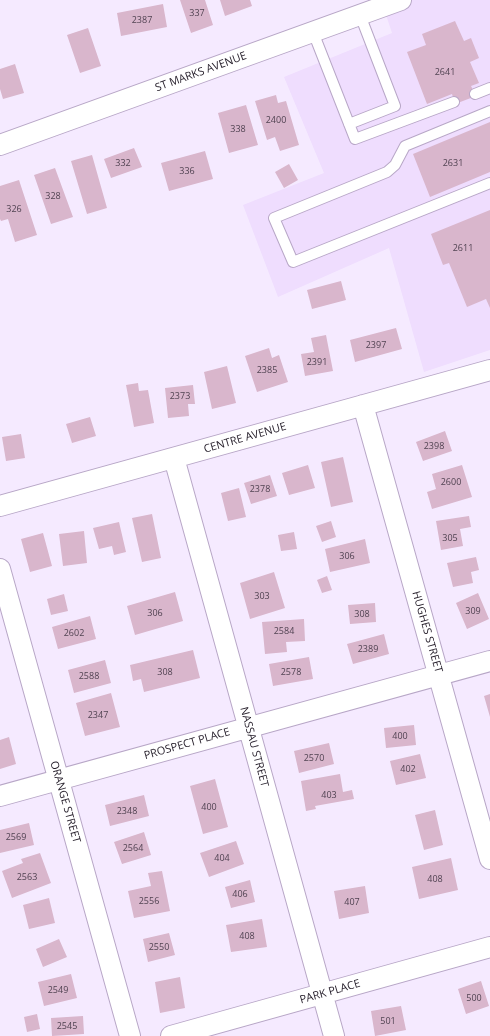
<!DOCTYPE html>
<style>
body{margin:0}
canvas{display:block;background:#f5eaff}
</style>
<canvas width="490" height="1036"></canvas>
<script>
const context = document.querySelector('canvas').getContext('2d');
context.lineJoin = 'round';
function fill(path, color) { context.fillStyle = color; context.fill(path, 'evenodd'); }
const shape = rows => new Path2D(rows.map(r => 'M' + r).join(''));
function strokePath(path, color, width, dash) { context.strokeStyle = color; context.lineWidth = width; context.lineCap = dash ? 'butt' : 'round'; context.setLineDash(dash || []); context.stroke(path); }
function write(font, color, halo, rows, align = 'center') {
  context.font = font + ' "Open Sans",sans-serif'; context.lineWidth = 3; context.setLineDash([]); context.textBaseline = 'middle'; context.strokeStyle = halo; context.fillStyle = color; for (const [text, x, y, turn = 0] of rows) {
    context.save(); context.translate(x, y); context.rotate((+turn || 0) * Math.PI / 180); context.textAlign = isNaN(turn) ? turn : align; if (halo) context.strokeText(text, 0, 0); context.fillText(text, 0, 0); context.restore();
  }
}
fill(shape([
 [381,0,490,0,490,350,424,372,389,248,278,297,243,205,324,173,284,77,392,33]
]), '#efddfe');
fill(shape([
 [180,0,205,0,213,25,191,33],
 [220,0,250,0,252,6,225,16],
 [163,4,167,27,121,36,117,13],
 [455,21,464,41,471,38,479,58,470,62,479,83,471,86,476,96,455,104,452,94,427,104,407,52,426,45,422,34],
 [88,28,101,66,80,73,67,35],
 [15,64,24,93,3,99,0,89,0,69],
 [276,95,278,103,286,101,299,145,280,151,275,137,267,140,255,101],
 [246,105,258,145,229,153,218,113],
 [490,122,490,172,430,197,413,154],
 [134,148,142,167,111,178,104,159],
 [205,151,213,179,169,191,161,163],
 [92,155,107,208,87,214,71,161],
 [289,164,298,180,284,188,275,172],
 [55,168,73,217,51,224,34,175],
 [19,180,37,235,15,242,8,219,1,221,0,219,0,186],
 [490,210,490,308,486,299,467,307,449,263,443,265,431,234],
 [341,281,346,300,312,309,307,290],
 [396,328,402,349,355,362,350,340],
 [326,335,333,371,305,376,301,354,314,352,311,338],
 [269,348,272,358,279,355,288,382,257,392,245,356],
 [227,366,236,403,212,409,204,372],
 [138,383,139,391,148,390,154,423,134,427,126,385],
 [193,385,195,404,188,404,189,416,168,418,165,388],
 [90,417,96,436,72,443,66,424],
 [445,431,452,451,423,461,416,442],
 [21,434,25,458,6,461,2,437],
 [343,457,353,502,331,507,321,462],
 [308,465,315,488,289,495,282,473],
 [462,465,472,497,432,509,427,492,436,489,432,474],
 [270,475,277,496,251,504,244,483],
 [239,488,246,517,228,521,221,493],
 [152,514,161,558,142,562,132,518],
 [469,516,471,527,460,529,463,546,441,550,436,521],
 [331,521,336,537,322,542,316,526],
 [119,522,126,552,114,555,112,546,99,549,93,528],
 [84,531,87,563,63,566,59,534],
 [294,532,297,549,281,551,278,535],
 [43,533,52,566,30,572,21,539],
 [365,539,370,563,330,572,325,549],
 [476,557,479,570,471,572,473,583,453,587,447,563],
 [274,572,285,608,250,619,240,583],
 [327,576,332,590,322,593,317,580],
 [175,592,183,621,135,635,127,606],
 [478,593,489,619,467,629,456,603],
 [64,594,68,611,51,615,47,599],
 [375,603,376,622,350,624,348,605],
 [90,616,96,639,58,649,52,627],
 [304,619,305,641,286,642,287,652,265,654,262,622],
 [384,634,389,654,353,664,347,644],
 [193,650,200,678,144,692,141,679,133,681,130,665],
 [309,657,313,679,273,686,269,664],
 [105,660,111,683,74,693,68,670],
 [111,693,120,727,85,736,76,703],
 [490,694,490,717,484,696],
 [414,725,416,745,386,748,384,728],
 [9,737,16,764,0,769,0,740],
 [329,743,334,764,299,773,294,751],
 [420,754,426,778,396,785,390,761],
 [340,774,343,792,352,790,354,799,315,806,316,809,306,811,301,781],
 [215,779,228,827,203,834,190,786],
 [144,795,149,816,110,826,105,805],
 [435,810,443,845,424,850,415,815],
 [29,823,34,845,0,853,0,830],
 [144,832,151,855,122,864,114,842],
 [236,841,244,864,209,877,200,853],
 [40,853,51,883,12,898,2,871,23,863,21,859],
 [451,858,458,890,419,899,412,867],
 [162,871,170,911,134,918,128,891,151,886,148,873],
 [250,880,255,902,231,908,225,887],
 [365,886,369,913,339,919,334,891],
 [49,898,55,923,29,929,23,905],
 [262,919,267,947,231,952,226,925],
 [169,933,175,955,148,962,143,939],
 [59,939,67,957,43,967,36,949],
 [71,974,77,998,44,1006,38,982],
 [180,977,185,1008,160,1013,155,982],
 [481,981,489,1006,466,1014,458,989],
 [401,1006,406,1030,375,1036,371,1011],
 [37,1014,40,1029,27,1032,24,1017],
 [83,1016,84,1034,52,1036,51,1018]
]), '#d9b6cc');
const service = shape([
 [313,32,355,139,454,102],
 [475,94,490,88],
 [490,111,405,146,395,165,387,172,274,218,293,262,490,183],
 [349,124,395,106,360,15]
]);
const minor = shape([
 [0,145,401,0],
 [363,405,490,859],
 [174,458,334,1036],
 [0,506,490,370],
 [0,569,130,1036],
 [0,796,490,661],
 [171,1036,490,947]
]);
strokePath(service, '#b8a7c7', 12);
strokePath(minor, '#b8a7c7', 22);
strokePath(service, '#fff', 10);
strokePath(minor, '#fff', 20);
write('9px', '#514352', null, [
 ["337",197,13],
 ["2387",142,20],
 ["2641",445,72],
 ["2400",276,120],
 ["338",238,129],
 ["332",123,163],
 ["2631",453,163],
 ["336",187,171],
 ["328",53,196],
 ["326",14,209],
 ["2611",463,248],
 ["2397",376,345],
 ["2391",317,362],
 ["2385",267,370],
 ["2373",180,396],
 ["2398",434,446],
 ["2600",451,482],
 ["2378",260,489],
 ["305",450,538],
 ["306",347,556],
 ["303",262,596],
 ["309",473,611],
 ["306",155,613],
 ["308",362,614],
 ["2584",284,631],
 ["2602",74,633],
 ["2389",368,649],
 ["308",165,672],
 ["2578",291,672],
 ["2588",89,676],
 ["2347",98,715],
 ["400",400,736],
 ["2570",314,758],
 ["402",408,769],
 ["403",329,795],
 ["400",209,807],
 ["2348",127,811],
 ["2569",16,837],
 ["2564",133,848],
 ["404",222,858],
 ["2563",27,877],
 ["408",435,879],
 ["406",240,894],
 ["2556",149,901],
 ["407",352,902],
 ["408",247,936],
 ["2550",159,947],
 ["2549",58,990],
 ["500",474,998],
 ["501",388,1021],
 ["2545",67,1026]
]);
write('11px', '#241d29', '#fff', [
 ["ST MARKS AVENUE",201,72,-20],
 ["CENTRE AVENUE",245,438,-16],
 ["HUGHES STREET",427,632,74],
 ["PROSPECT PLACE",187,744,-16],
 ["NASSAU STREET",254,747,75],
 ["ORANGE STREET",65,802,74],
 ["PARK PLACE",330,992,-16]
]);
</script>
